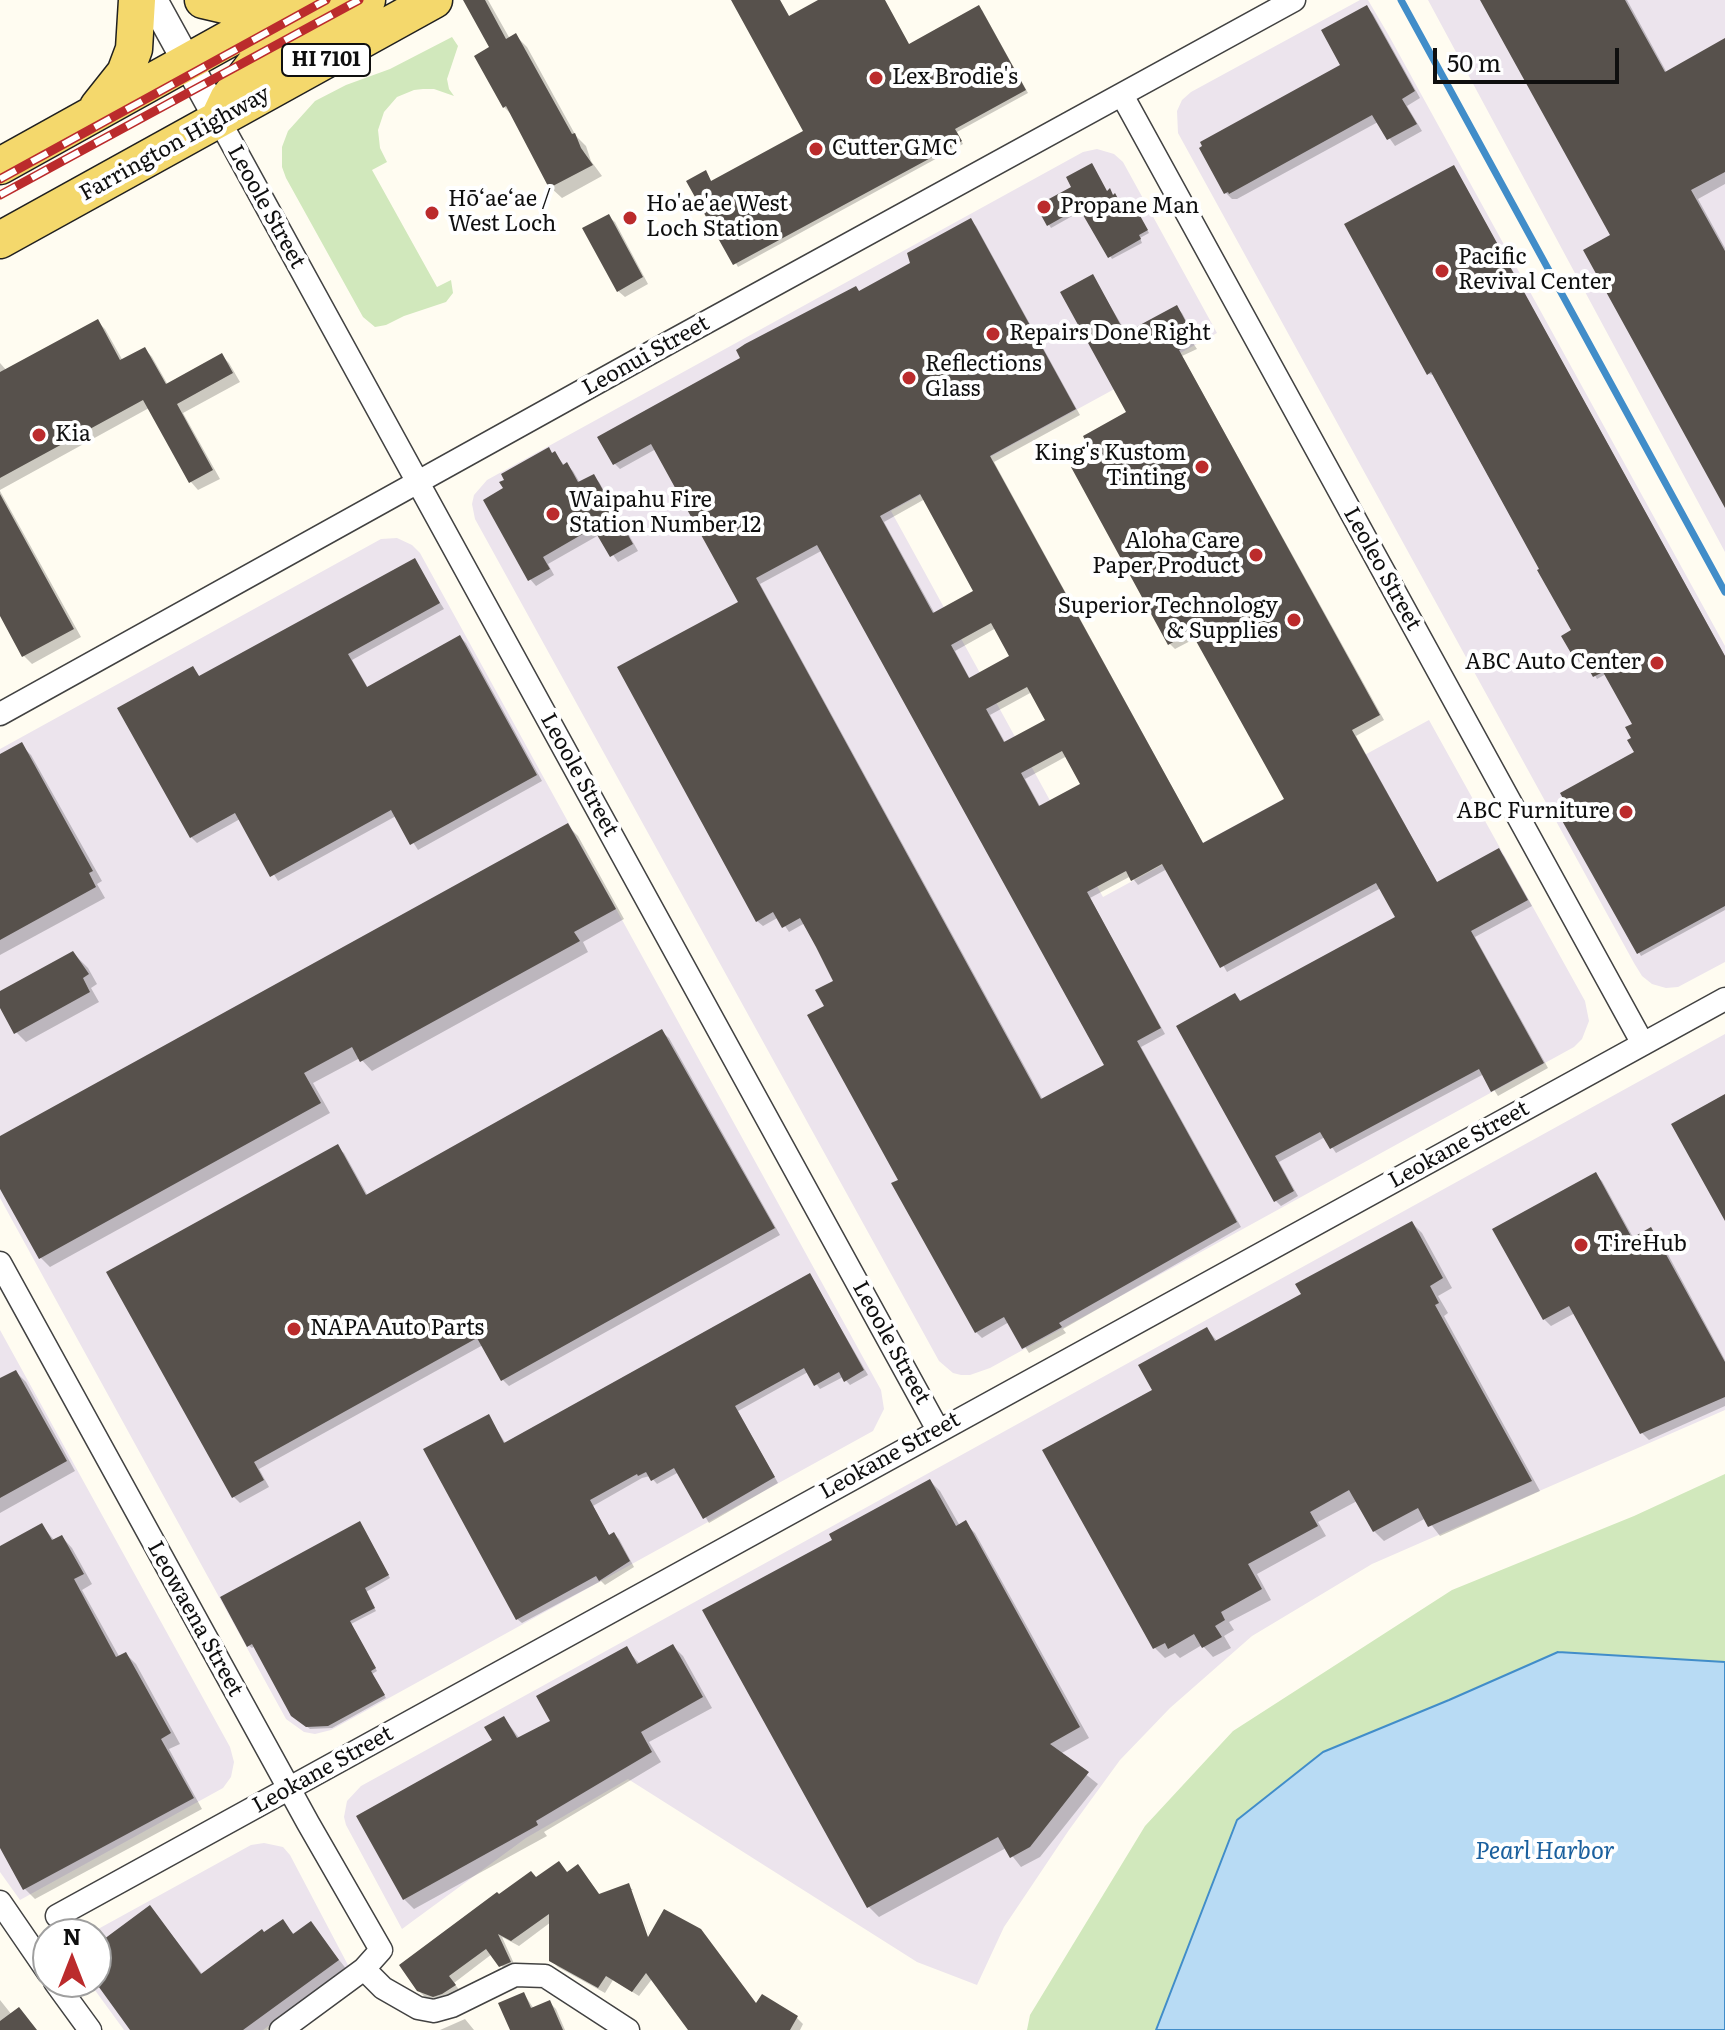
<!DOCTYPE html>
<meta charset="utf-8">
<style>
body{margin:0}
#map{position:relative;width:1725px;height:2030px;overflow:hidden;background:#fffcf1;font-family:Literata,serif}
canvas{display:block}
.north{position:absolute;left:32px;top:1918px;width:80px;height:80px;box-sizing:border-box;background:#fff;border:2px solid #9f9f9f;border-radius:50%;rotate:0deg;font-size:22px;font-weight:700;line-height:32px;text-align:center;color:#0f0f0f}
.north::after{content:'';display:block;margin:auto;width:28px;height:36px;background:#bb2b2c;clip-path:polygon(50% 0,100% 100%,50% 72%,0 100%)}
.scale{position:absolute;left:1433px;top:48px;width:186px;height:36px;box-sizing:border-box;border:4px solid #0f0f0f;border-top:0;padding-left:10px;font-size:24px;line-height:28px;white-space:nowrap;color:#0f0f0f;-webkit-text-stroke:6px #fff;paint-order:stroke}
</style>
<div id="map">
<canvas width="1725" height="2030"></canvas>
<div class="north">N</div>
<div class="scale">50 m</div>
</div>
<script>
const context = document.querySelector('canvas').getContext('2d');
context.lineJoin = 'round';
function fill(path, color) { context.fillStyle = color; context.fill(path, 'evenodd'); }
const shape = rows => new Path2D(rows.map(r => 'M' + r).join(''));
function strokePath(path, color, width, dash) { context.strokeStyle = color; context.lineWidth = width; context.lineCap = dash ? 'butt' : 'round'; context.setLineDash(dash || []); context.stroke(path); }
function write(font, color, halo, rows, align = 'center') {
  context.font = font + ' Literata,serif'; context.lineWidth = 8; context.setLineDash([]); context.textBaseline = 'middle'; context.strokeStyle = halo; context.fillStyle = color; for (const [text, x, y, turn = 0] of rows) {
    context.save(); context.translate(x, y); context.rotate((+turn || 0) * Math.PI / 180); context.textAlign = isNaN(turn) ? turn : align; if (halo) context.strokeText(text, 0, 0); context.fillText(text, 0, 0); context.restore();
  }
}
fill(shape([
 [1360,0,1368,0,1388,34,1725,646,1725,962,1678,987,1666,988,1652,984,1642,976,1634,963,1178,133,1177,111,1182,100,1191,92],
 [1428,0,1725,0,1725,552],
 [1097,149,1114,154,1123,162,1217,333,891,511,1103,897,1429,720,1585,1001,1589,1021,1582,1039,1574,1047,990,1368,970,1375,961,1375,953,1373,939,1361,475,519,472,504,474,495,487,480,1083,152],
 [397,538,412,545,420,553,881,1390,884,1409,873,1431,331,1730,315,1734,304,1732,286,1719,0,1198,0,749,381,539],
 [1725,1034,1725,1410,1372,1564,1252,1636,1170,1708,1120,1760,1069,1830,1004,1927,977,1985,917,1962,628,1779,526,1838,402,1929,346,1825,344,1817,347,1801,361,1786],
 [0,1330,230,1747,234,1762,231,1777,223,1788,20,1900,0,1872],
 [264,1843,283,1847,290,1855,349,1967,263,2030,124,2030,89,1982,96,1982,96,1934,89,1934,251,1845]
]), '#ece4ed');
fill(shape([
 [452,37,458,46,447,79,449,89,454,96,434,89,423,89,414,90,397,97,384,112,378,130,380,148,387,162,372,170,437,287,451,280,453,293,446,302,404,316,386,325,375,327,363,317,286,178,282,167,282,147,288,131,315,101,346,85,390,69],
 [1725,1474,1725,1723,1293,2030,1027,2030,1030,2015,1145,1826,1233,1731,1452,1590,1634,1516]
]), '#d1e8bc');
const water = shape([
 [1558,1652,1725,1662,1725,2030,1156,2030,1237,1820,1323,1752,1449,1700,1558,1652]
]);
fill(water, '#b8dbf4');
strokePath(water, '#418dc9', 2);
fill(shape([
 [465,0,488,0,510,39,516,36,527,47,576,136,586,146,591,161,602,176,562,198,550,187,515,118,504,107,491,48],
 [733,0,780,0,790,18,823,0,884,0,909,46,982,10,1028,93,957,132,963,144,738,267,689,181,708,175,712,183,806,131],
 [1483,0,1627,0,1667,73,1725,41,1725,184,1698,199,1725,248,1725,505,1612,236],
 [1367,7,1373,14,1420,98,1407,106,1422,131,1395,146,1378,122,1237,199,1232,199,1226,193,1343,65],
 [1456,170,1725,656,1725,910,1641,956,1562,817,1573,812,1637,753,1634,738,1634,725,1606,674,1597,679,1585,658,1579,662,1577,659,1574,631,1433,375,1429,374],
 [1107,193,1129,219,1140,217,1149,233,1140,238,1142,243,1112,259,1083,210,1051,228,1038,207],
 [608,216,615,222,648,284,625,297,618,291],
 [970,220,976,226,1080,415,994,462,1204,845,1286,800,1196,638,1175,649,1170,644,1096,456,1129,413,1093,277,1127,334,1176,307,1182,313,1197,341,1193,343,1197,349,1182,356,1384,720,1356,736,1438,884,1499,851,1504,856,1532,906,1475,937,1548,1068,1498,1096,1484,1074,1336,1153,1325,1137,1279,1162,1298,1196,1281,1206,1276,1201,1235,996,1242,1002,1397,917,1381,888,1227,972,1167,869,1138,885,1131,876,1090,898,1165,1034,1141,1047,1241,1227,1063,1329,1066,1333,1029,1353,1009,1322,982,1338,976,1332,900,1180,827,1007,836,981,805,923,789,932,779,917,763,926,757,921,741,602,656,449,620,469,614,463,859,293,913,264],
 [925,499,976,592,935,614,884,522],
 [823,550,1107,1066,1043,1100,760,584],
 [996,628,1012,657,970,679,955,651],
 [1032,692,1047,721,1006,744,990,715],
 [1067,756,1083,785,1041,808,1025,779],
 [97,321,105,329,123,361,145,349,152,357,168,385,221,355,229,363,240,382,183,413,220,479,198,490,191,482,149,408,0,490,0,363,7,371],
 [555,454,565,466,567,465,573,471,580,483,593,476,599,482,638,551,618,562,599,535,548,564,554,575,536,586,530,579],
 [0,491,81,637,32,664,24,656,0,613],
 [414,560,444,609,352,660,368,688,460,637,466,643,542,781,418,850,396,816,278,881,240,819,197,843,191,837,193,669,200,677],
 [21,745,31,755,102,881,97,884,105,898,0,955,0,756],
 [568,826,578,836,624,919,583,942,588,952,372,1071,360,1058,313,1083,330,1113,50,1267,40,1257,0,1185,0,1139],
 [73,953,88,968,97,984,91,988,99,1002,26,1042,16,1032,0,1004,0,993],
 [662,1032,669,1038,780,1235,509,1386,503,1380,483,1345,259,1469,269,1487,240,1503,233,1496,337,1147,344,1153,368,1196],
 [1596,1175,1602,1181,1634,1239,1651,1230,1658,1236,1725,1360,1725,1406,1649,1440,1642,1433,1575,1313,1551,1326,1544,1319],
 [1412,1223,1422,1233,1452,1288,1438,1296,1448,1313,1444,1316,1540,1491,1440,1536,1426,1518,1384,1541,1374,1531,1357,1501,1318,1522,1326,1536,1257,1574,1271,1600,1229,1622,1234,1630,1224,1636,1231,1648,1213,1657,1202,1645,1180,1658,1175,1653,1165,1658,1155,1648,1155,1390,1207,1329,1218,1342,1304,1295],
 [810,1275,868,1375,850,1385,843,1377,820,1389,808,1372,738,1411,778,1483,709,1523,679,1472,657,1484,650,1476,642,1478,593,1506,610,1537,614,1534,619,1539,634,1567,605,1585,601,1581,522,1623,517,1619,488,1416,506,1444],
 [16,1372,26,1382,75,1471,0,1513,0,1381],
 [930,1481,940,1491,960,1526,965,1523,975,1533,1089,1738,1060,1754,1098,1784,1040,1857,1021,1867,1006,1848,879,1917,869,1907,705,1611,834,1540],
 [42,1526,55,1541,62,1537,72,1548,92,1584,82,1590,120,1658,126,1654,136,1664,180,1744,169,1749,202,1809,35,1899,25,1889,0,1844,0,1548],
 [362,1526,390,1578,366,1592,376,1611,351,1624,377,1671,372,1674,386,1698,332,1728,310,1729,296,1718,255,1646,252,1648,249,1646],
 [673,1646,683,1656,712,1708,649,1742,661,1762,544,1832,547,1836,414,1909,404,1899,495,1741,504,1718,520,1739,553,1722,626,1649,640,1664],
 [578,1866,600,1895,628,1886,633,1890,629,1890,649,1947,653,1946,633,1891,650,1937,757,2006,762,1997,797,2018,803,2024,800,2030,690,2030,652,1979,639,1996,613,1980,605,1993,558,1967,551,1960,551,1922,519,1946,502,1937,516,1968,507,1972,492,1954,454,1983,460,1991,441,2002,425,1997,418,1990,537,1879,568,1873],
 [150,1907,203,1975,282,1922,295,1935,310,1924,348,1971,267,2030,133,2030,96,1980,96,1947],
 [524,1994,534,2009,550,2003,556,2009,565,2030,512,2030],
 [0,2000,12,2015,36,2030,0,2030],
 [465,2019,474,2030,440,2030]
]), '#0003');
strokePath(shape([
 [1401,0,1725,592]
]), '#418dc9', 7);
fill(shape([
 [463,0,485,0,506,39,516,33,572,134,575,133,581,148,593,165,549,188,506,106,503,108,474,56,489,47],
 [731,0,780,0,789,16,818,0,885,0,909,44,979,5,1026,90,955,129,962,141,733,265,686,181,706,170,711,181,803,131],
 [1480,0,1625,0,1665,72,1725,38,1725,172,1691,190,1725,251,1725,508,1583,250,1610,235],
 [1367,5,1415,91,1402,99,1417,124,1387,140,1372,115,1229,194,1228,192,1224,194,1199,148,1202,146,1200,142,1340,65,1321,30],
 [1092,163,1107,191,1110,188,1113,195,1115,193,1128,217,1138,212,1148,230,1139,235,1141,239,1108,258,1079,208,1047,226,1036,206,1071,187,1066,177],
 [1454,165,1725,656,1725,906,1637,954,1560,817,1570,811,1560,793,1634,752,1627,740,1631,738,1625,727,1632,724,1603,672,1593,677,1582,657,1575,660,1561,636,1571,630,1537,570,1539,569,1431,372,1427,375,1344,224],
 [609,214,643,277,617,292,582,228],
 [971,218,1076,409,990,456,1203,843,1284,799,1191,632,1168,645,1071,467,1093,455,1083,436,1126,412,1060,292,1093,274,1125,333,1177,305,1193,335,1190,337,1193,343,1179,350,1380,715,1352,730,1437,882,1499,848,1528,900,1471,931,1544,1063,1491,1092,1479,1069,1330,1149,1320,1132,1275,1156,1294,1191,1274,1202,1176,1026,1235,993,1240,1001,1395,917,1376,883,1220,968,1162,864,1131,881,1126,871,1087,892,1161,1028,1137,1041,1237,1222,1059,1323,1062,1327,1022,1349,1004,1317,975,1333,891,1183,898,1180,807,1015,824,1006,815,990,833,981,816,947,800,918,782,928,773,912,756,922,617,667,738,602,651,444,613,465,597,437,740,358,736,350,745,344,856,286,859,291,910,263,907,253],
 [920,494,973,591,933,613,880,516],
 [817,545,1104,1065,1041,1099,756,578],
 [991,623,1009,656,969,678,951,645],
 [1027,687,1045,720,1004,742,986,709],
 [1062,751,1080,784,1039,806,1021,773],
 [98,319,120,360,145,347,166,384,222,353,233,373,177,404,213,470,189,483,143,400,0,478,0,372],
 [549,447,552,453,555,451,563,465,567,462,578,482,594,474,633,544,610,557,593,528,543,557,550,569,528,581,483,500,503,488,499,482,504,480,501,474],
 [0,494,74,629,22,657,0,616],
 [415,558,440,603,348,654,367,687,460,635,537,775,410,845,391,810,270,877,235,813,190,838,117,708,193,666,199,676],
 [22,742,93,871,89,873,96,887,0,940,0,754],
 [568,823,616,909,574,932,580,941,360,1062,352,1047,304,1073,321,1103,39,1259,0,1189,0,1136],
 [73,951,89,974,83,978,90,992,14,1034,0,1008,0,991],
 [662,1029,775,1228,501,1381,477,1338,254,1462,264,1480,232,1498,106,1272,338,1144,366,1195],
 [1725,1094,1725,1221,1671,1124],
 [1596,1172,1632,1238,1651,1227,1725,1362,1725,1397,1640,1434,1569,1306,1543,1320,1492,1229],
 [1412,1221,1443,1278,1430,1286,1439,1303,1435,1305,1532,1481,1428,1527,1418,1508,1373,1532,1349,1490,1310,1512,1318,1526,1248,1564,1262,1589,1221,1612,1225,1620,1215,1626,1222,1637,1202,1648,1194,1634,1168,1649,1165,1643,1153,1649,1042,1450,1152,1390,1138,1365,1207,1327,1215,1341,1301,1294,1295,1284],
 [810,1273,864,1370,844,1382,839,1372,814,1386,804,1368,735,1406,775,1477,703,1519,674,1468,651,1481,646,1472,638,1476,637,1474,590,1500,609,1535,614,1532,630,1561,599,1581,596,1576,516,1620,423,1449,489,1414,504,1443],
 [16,1370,67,1461,0,1498,0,1378],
 [930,1479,956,1526,966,1520,1080,1727,1050,1744,1089,1772,1030,1847,1010,1858,998,1837,867,1908,702,1610,832,1540,829,1534],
 [360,1521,389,1575,365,1588,375,1608,350,1621,376,1668,371,1671,385,1695,328,1726,306,1727,291,1716,252,1644,247,1647,220,1597],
 [42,1523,52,1540,62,1535,84,1574,74,1579,116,1657,126,1652,171,1733,161,1739,194,1798,23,1890,0,1848,0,1546],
 [673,1644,703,1697,641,1732,652,1752,536,1821,538,1825,403,1900,356,1816,492,1740,484,1727,504,1716,517,1738,550,1721,536,1696,627,1646,637,1664],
 [559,1861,567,1872,578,1864,599,1894,629,1883,648,1937,664,1909,701,1929,756,2003,762,1994,798,2016,790,2030,688,2030,646,1973,632,1992,606,1976,598,1988,549,1961,549,1914,511,1941,498,1934,511,1962,499,1967,486,1949,449,1976,456,1985,442,1994,433,1997,417,1991,399,1965,497,1892,499,1894,531,1871,536,1877],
 [150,1905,201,1974,262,1929,264,1932,283,1919,293,1934,311,1921,339,1960,243,2030,130,2030,96,1983,96,1945],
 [524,1992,531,2008,550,2000,563,2030,510,2030,498,2003],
 [19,2007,37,2030,0,2030,0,2021]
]), '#57514c');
const minor = shape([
 [1122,95,1643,1044],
 [219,120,938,1430],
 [0,714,672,341,1294,0],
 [0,1263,308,1823,381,1950,364,1969,281,2030],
 [0,1902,48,1972],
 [57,1916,1725,999],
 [364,1969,383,1988,418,2008,434,2011,452,2006,515,1975,545,1976,628,2030],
 [55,1982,90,2030]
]);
const tertiary = shape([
 [153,0,219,120]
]);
const primary = shape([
 [203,0,233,7,263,0],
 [98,107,125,73,134,49,137,0],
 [219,118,228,99,254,65,367,0],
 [0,166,299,0],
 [0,240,434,0]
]);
strokePath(minor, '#424242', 25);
strokePath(tertiary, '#424242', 31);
strokePath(primary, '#202020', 39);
strokePath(minor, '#fff', 22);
strokePath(tertiary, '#fff', 28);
strokePath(primary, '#f4d86c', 36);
const rail = shape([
 [0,179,326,0],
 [0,195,359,0]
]);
strokePath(rail, '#bb2b2c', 9);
strokePath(rail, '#fff', 6, [18]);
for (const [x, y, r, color] of [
 [876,78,8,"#bb2b2c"],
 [816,149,8,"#bb2b2c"],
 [1044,207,8,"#bb2b2c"],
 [432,213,8,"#bb2b2c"],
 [630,218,8,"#bb2b2c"],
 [1442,271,8,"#bb2b2c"],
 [993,334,8,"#bb2b2c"],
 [909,378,8,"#bb2b2c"],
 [39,435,8,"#bb2b2c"],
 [1202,467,8,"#bb2b2c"],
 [553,514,8,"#bb2b2c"],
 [1256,555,8,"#bb2b2c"],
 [1294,620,8,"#bb2b2c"],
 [1657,663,8,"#bb2b2c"],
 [1626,812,8,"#bb2b2c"],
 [1581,1245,8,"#bb2b2c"],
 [294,1329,8,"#bb2b2c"]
]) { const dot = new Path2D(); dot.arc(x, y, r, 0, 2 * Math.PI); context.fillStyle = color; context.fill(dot); strokePath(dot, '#fff', 3); }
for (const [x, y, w] of [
 [326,60,88]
]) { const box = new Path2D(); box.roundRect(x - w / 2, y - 16, w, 32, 6); context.fillStyle = '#fff'; context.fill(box); strokePath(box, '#0f0f0f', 2); }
write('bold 20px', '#0f0f0f', null, [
 ["HI 7101",326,60]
]);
write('22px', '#0f0f0f', '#fff', [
 ["Lex Brodie's",892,78],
 ["Cutter GMC",832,149],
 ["Hō‘ae‘ae /",448,200],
 ["West Loch",448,225],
 ["Ho'ae'ae West",646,205],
 ["Loch Station",646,230],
 ["Propane Man",1060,207],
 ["Pacific",1458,258],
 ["Revival Center",1458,283],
 ["Repairs Done Right",1009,334],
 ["Reflections",925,365],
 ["Glass",925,390],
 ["Kia",55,435],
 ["King's Kustom",1186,454,"right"],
 ["Tinting",1186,479,"right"],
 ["Waipahu Fire",569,501],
 ["Station Number 12",569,526],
 ["Aloha Care",1240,542,"right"],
 ["Paper Product",1240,567,"right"],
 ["Superior Technology",1278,607,"right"],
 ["& Supplies",1278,632,"right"],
 ["ABC Auto Center",1641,663,"right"],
 ["ABC Furniture",1610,812,"right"],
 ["TireHub",1597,1245],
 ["NAPA Auto Parts",310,1329]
], 'left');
write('22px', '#0f0f0f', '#fff', [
 ["Farrington Highway",175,144,-29],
 ["Leoole Street",266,207,61],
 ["Leonui Street",646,356,-29],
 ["Leoleo Street",1382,569,61],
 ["Leoole Street",579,775,61],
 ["Leokane Street",1459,1145,-29],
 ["Leoole Street",891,1343,61],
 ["Leokane Street",890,1456,-29],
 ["Leowaena Street",195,1619,61],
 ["Leokane Street",323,1770,-29]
]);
write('italic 24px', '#1b609e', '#fff', [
 ["Pearl Harbor",1545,1852]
]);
</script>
